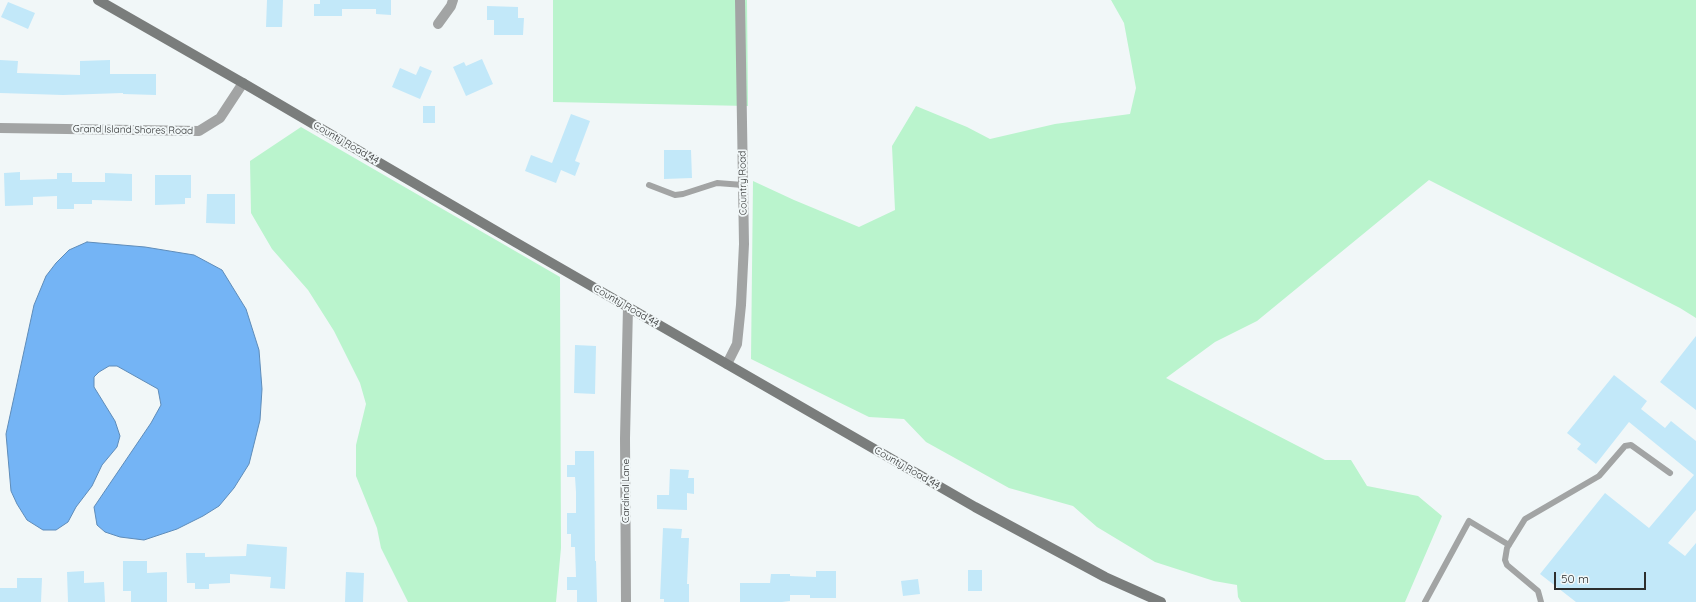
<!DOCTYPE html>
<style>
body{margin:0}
#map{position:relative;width:1696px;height:602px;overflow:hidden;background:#f1f7f8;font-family:Quicksand,sans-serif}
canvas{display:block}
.scale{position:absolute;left:1554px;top:572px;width:92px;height:18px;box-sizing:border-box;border:2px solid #2c2e2e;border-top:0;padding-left:5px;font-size:12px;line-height:14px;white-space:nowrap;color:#2c2e2e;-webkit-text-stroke:3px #f1f7f8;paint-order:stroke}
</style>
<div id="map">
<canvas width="1696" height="602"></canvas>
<div class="scale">50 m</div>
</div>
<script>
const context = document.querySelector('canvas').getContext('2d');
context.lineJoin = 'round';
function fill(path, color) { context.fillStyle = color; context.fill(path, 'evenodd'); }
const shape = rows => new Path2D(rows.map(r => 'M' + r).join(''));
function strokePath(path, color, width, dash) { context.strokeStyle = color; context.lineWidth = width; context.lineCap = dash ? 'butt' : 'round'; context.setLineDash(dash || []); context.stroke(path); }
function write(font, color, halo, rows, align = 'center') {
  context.font = font + ' Quicksand,sans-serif'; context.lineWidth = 4; context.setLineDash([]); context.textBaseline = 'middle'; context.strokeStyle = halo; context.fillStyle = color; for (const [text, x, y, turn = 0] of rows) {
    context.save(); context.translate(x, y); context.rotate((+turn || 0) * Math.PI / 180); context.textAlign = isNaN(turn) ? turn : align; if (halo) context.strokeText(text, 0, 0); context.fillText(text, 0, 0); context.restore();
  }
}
fill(shape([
 [553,0,747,0,748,106,553,102],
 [1111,0,1696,0,1696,318,1680,308,1429,180,1257,321,1215,342,1166,378,1325,460,1351,460,1367,486,1418,496,1442,516,1405,602,1241,602,1238,597,1237,585,1214,581,1155,562,1097,527,1073,506,1009,488,926,442,904,419,869,417,751,359,753,181,794,200,859,227,895,210,892,146,916,106,967,127,990,139,1055,124,1130,114,1136,88,1124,23],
 [301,127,560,277,561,548,556,602,408,602,381,548,377,528,356,476,356,445,366,404,360,383,334,331,308,290,272,249,251,213,250,161]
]), '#baf4cd');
const water = shape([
 [87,242,145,247,194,255,222,270,246,309,259,350,262,389,260,420,249,464,234,488,219,506,203,516,177,529,144,540,120,537,105,532,97,525,94,507,151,423,161,405,158,389,117,366,109,366,99,372,94,377,94,387,115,421,120,436,117,447,102,465,92,486,76,507,68,522,56,530,43,530,27,520,17,504,11,491,6,434,34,305,46,276,56,263,69,250,87,242]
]);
fill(water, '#74b4f5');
strokePath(water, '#5e8cb9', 1);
fill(shape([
 [267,0,283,0,282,27,266,27],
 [320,0,391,0,391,15,376,14,376,9,342,9,342,16,314,16,314,4,320,4],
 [8,2,35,13,28,29,1,17],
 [487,6,518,7,518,18,524,18,523,35,494,35,494,20,487,20],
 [482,59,493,84,466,96,453,67,464,62,466,66],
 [0,60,18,61,17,73,80,75,80,61,110,60,110,74,156,74,156,95,123,94,123,93,63,95,0,93],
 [420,66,432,71,420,99,392,87,400,68,416,75],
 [423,106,435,106,435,123,423,123],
 [571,114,590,121,575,161,580,163,575,176,561,170,556,183,525,171,531,155,552,163],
 [664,150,691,150,692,178,664,179],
 [20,172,20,180,57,179,57,173,72,173,72,182,105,182,105,173,132,174,132,201,92,200,92,204,74,204,74,209,57,209,57,196,33,197,33,205,5,206,4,173],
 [155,175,191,175,191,198,185,198,185,204,155,205],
 [207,194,235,194,235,224,206,223],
 [1696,336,1696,410,1660,382],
 [575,345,596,346,595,394,574,393],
 [1614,375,1647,401,1641,409,1665,428,1671,421,1696,441,1696,510,1668,543,1685,556,1696,543,1696,602,1576,602,1540,574,1605,493,1649,528,1694,475,1629,422,1596,464,1577,449,1581,444,1567,433],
 [575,451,594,451,595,561,596,561,597,602,577,602,577,590,567,590,567,577,576,577,575,547,571,547,571,534,567,534,567,513,576,513,576,492,575,477,567,477,567,465,575,465],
 [670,469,689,470,688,478,694,478,694,494,687,493,687,510,657,509,657,495,669,495],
 [663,528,682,529,681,538,689,538,687,584,689,584,689,602,664,602,664,599,660,599],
 [247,544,287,547,285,589,270,588,271,577,230,574,230,583,209,584,209,589,195,589,195,583,187,583,186,553,205,553,205,557,246,556],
 [123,561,147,561,147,573,167,572,167,602,131,602,131,591,123,591],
 [968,570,982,570,982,591,968,591],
 [84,571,84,583,104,582,105,602,68,602,67,572],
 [816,571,836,571,836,598,810,598,810,595,790,595,790,601,782,602,740,602,740,583,770,583,771,574,790,574,790,576,816,577],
 [346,572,364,573,363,602,345,602],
 [17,578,42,578,41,602,0,602,0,588,17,588],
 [918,579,920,594,903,596,901,581]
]), '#c2e8f9');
strokePath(shape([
 [649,185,675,195,683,194,717,183,743,185],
 [1425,602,1469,521,1509,545],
 [1541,602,1538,591,1507,565,1505,560,1507,548,1525,519,1599,476,1625,446,1631,445,1670,473]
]), '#a2a4a4', 6);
strokePath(shape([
 [438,24,451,6,453,0],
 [0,128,199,131,220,118,243,83],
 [727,364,737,344,741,305,744,244,740,0],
 [626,602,625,438,628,307]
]), '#a2a4a4', 10);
strokePath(shape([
 [98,0,243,83,515,242,975,507,1105,577,1161,602]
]), '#7a7d7c', 10);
write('10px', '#2c2e2e', '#f1f7f8', [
 ["Grand Island Shores Road",133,130,1],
 ["County Road 44",346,143,30],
 ["Country Road",743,183,-91],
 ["County Road 44",626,306,30],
 ["County Road 44",907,468,30],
 ["Cardinal Lane",626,491,-90]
]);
</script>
